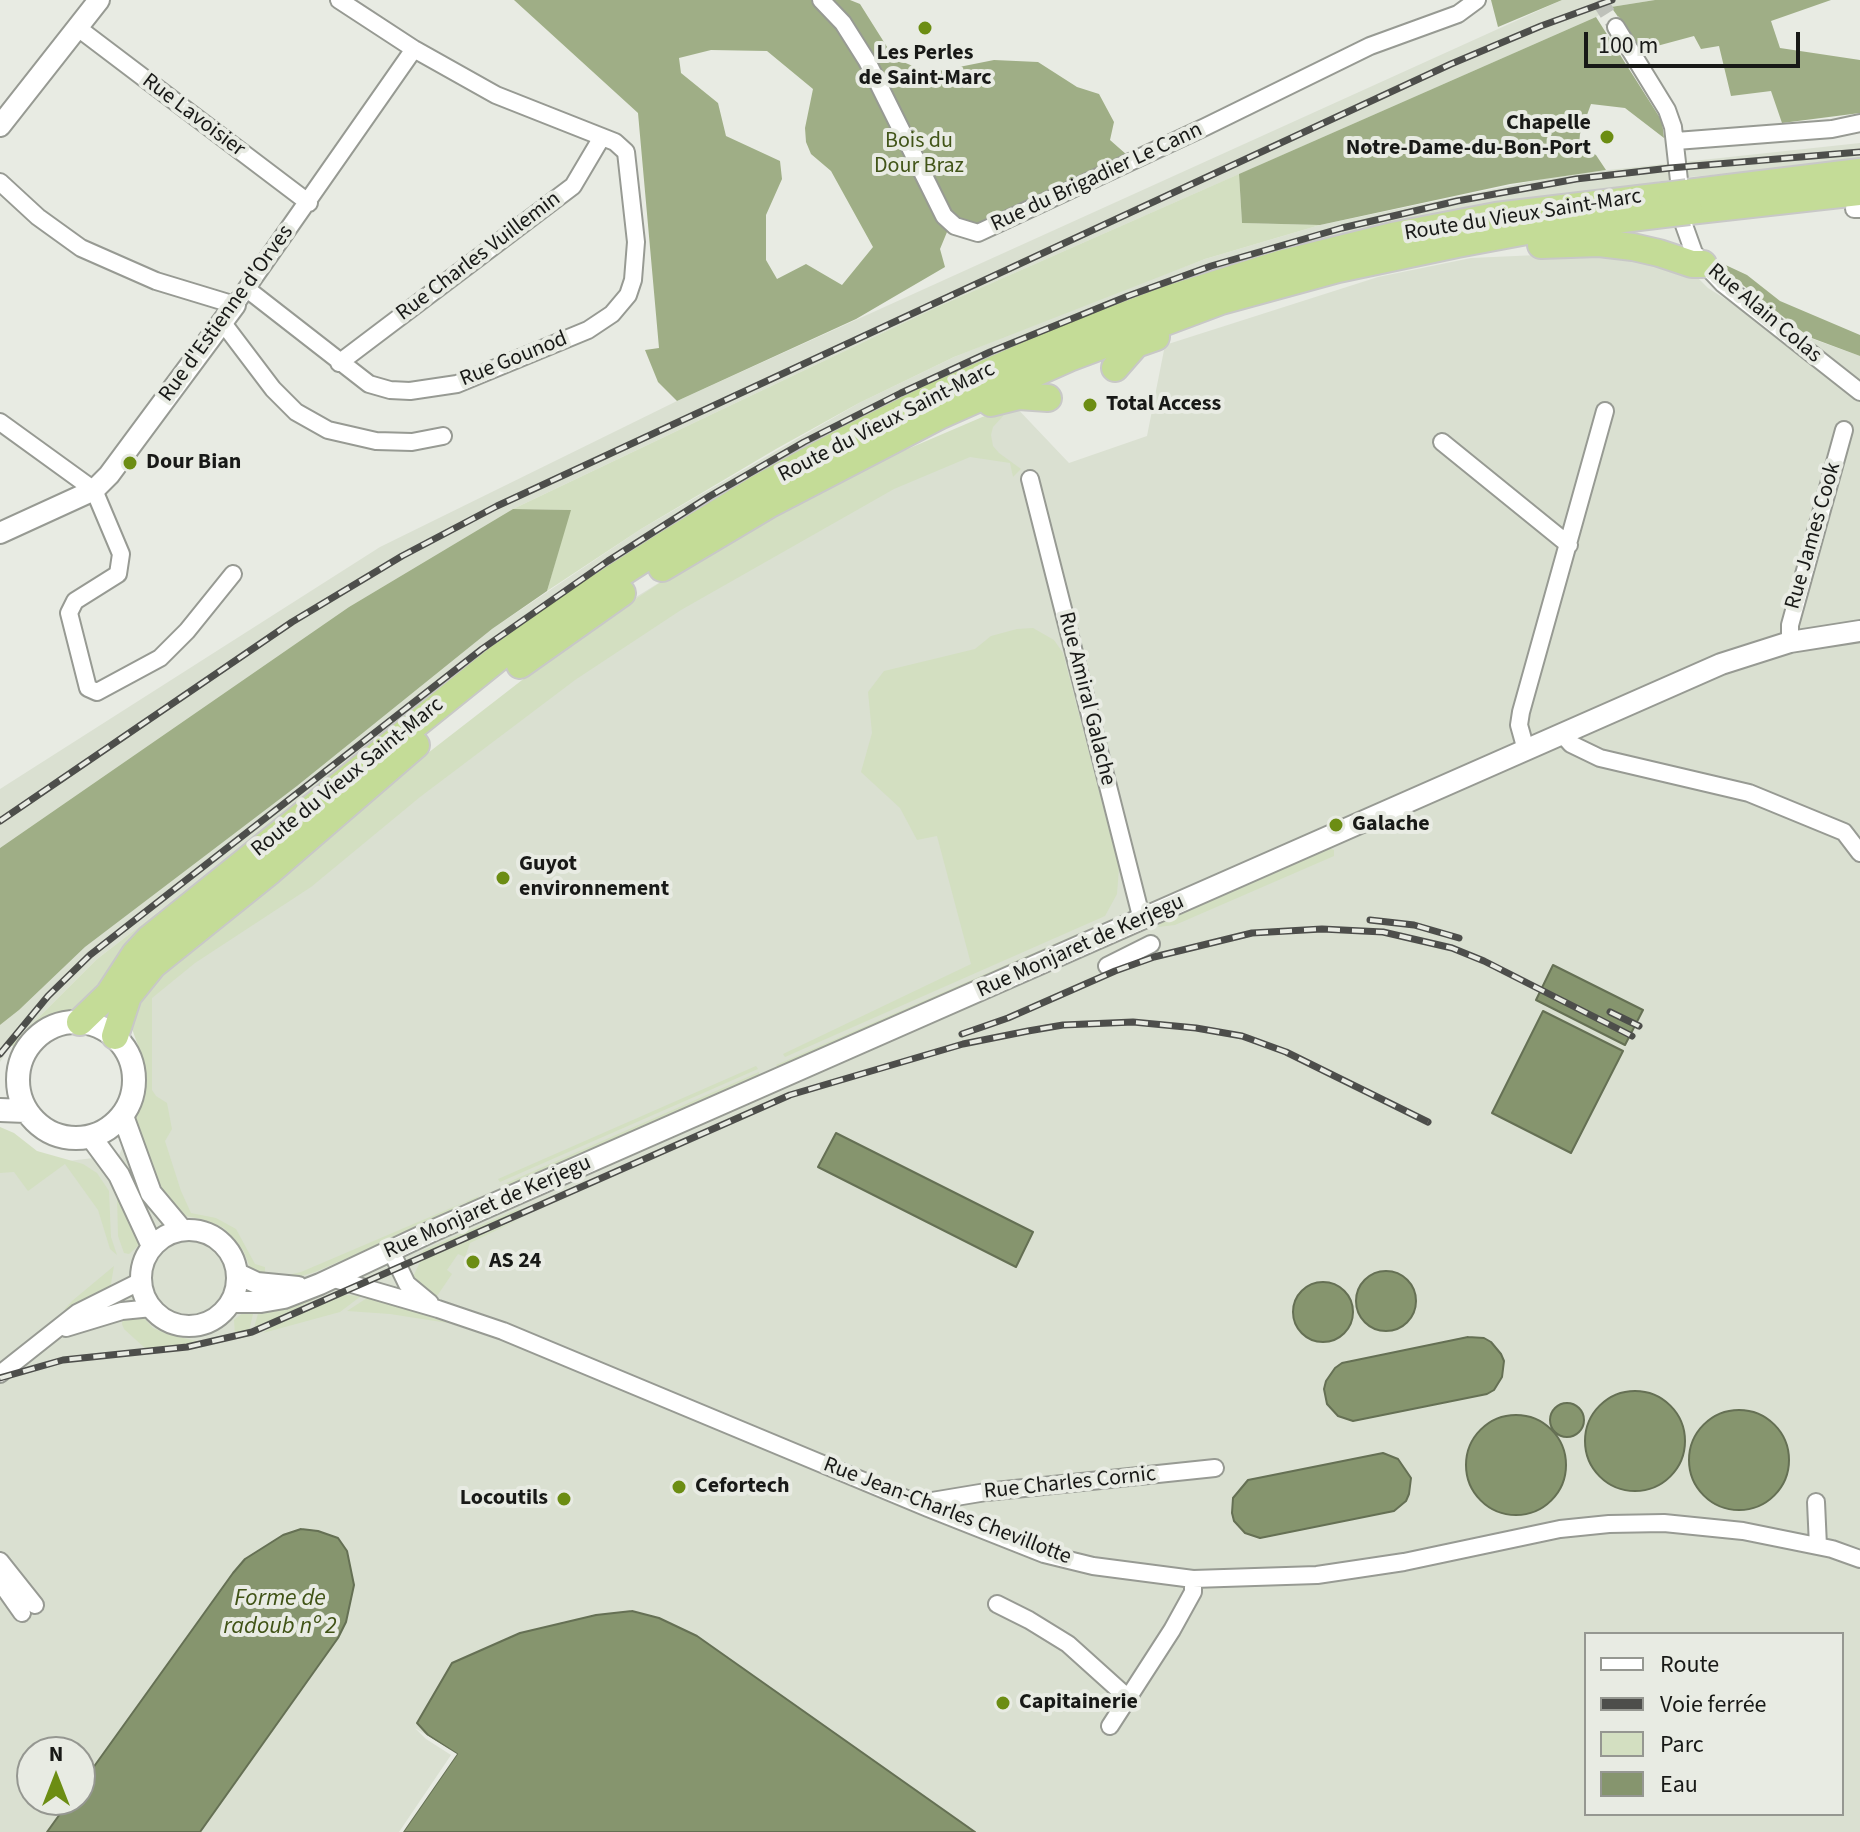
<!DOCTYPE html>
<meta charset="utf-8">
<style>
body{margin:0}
#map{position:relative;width:1860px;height:1832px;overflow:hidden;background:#e8ebe3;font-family:"Source Sans 3",sans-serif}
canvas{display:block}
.legend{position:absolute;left:1584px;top:1632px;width:260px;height:184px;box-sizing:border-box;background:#e8ebe3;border:2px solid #959791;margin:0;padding:10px 14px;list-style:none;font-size:24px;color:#181917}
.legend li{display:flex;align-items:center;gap:16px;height:40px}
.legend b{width:40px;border:2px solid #959791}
.north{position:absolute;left:16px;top:1736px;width:80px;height:80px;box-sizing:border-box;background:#e8ebe3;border:2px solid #959791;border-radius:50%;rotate:0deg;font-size:22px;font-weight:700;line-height:32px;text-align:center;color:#181917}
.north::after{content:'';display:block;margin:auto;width:28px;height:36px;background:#6c8d13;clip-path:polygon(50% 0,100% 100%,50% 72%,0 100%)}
.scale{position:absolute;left:1584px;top:32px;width:216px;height:36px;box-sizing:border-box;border:4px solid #181917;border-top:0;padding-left:10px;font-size:24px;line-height:28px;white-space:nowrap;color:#181917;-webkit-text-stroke:6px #e8ebe3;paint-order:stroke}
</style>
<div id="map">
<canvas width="1860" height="1832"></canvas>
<ul class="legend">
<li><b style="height:10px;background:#fff"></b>Route</li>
<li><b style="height:10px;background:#4d4e4b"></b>Voie ferrée</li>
<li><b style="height:22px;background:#d3dfc1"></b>Parc</li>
<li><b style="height:22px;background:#86956e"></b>Eau</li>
</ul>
<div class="north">N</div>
<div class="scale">100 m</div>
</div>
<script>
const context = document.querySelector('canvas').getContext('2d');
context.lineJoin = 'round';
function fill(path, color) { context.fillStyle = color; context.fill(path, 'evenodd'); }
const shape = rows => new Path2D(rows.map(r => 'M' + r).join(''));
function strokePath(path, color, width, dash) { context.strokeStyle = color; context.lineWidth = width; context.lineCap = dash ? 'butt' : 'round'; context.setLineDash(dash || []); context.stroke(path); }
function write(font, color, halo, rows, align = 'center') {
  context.font = font + ' "Source Sans 3",sans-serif'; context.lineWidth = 8; context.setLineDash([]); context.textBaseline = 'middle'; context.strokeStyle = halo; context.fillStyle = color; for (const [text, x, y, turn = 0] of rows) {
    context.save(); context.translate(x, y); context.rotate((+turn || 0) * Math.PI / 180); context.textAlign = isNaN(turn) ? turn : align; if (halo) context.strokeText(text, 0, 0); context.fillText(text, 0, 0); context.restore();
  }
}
fill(shape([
 [1562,0,1655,0,1611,7,1596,17,935,308,513,509,349,607,0,848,0,789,380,547,677,401],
 [1860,143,1860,162,1689,177,1441,215,880,411,275,822,97,959,11,1045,0,1062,0,1025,19,1010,85,947,297,786,492,629,641,529,859,403,954,357,1077,307,1205,259,1320,225,1562,175],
 [1604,252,1659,261,1696,276,1708,288,1757,319,1860,356,1860,1832,975,1832,697,1636,632,1611,596,1615,520,1633,457,1754,403,1832,200,1832,338,1638,350,1602,354,1585,347,1551,283,1535,245,1559,233,1573,80,1786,80,1752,32,1752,32,1800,70,1800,47,1832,0,1832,0,1169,119,1155,151,1087,151,995,578,633,657,584,896,456,1013,404,1069,463,1147,436,1165,345,1378,277,1471,258],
 [1586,1634,1842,1634,1842,1814,1586,1814]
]), '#dae0d1');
fill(shape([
 [1239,174,1242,223,1320,225,1205,259,954,357,859,403,776,449,641,529,547,591,570,510,513,509,935,308],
 [1001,409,1003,416,993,427,991,435,993,446,999,453,1021,469,1013,477,1010,463,970,457,894,489,681,610,575,680,420,797,311,887,195,963,152,998,152,1090,156,1096,167,1103,172,1129,165,1141,181,1191,191,1213,216,1218,236,1229,255,1264,265,1267,265,1275,252,1272,243,1250,224,1228,202,1219,180,1215,153,1180,134,1123,145,1097,146,1068,131,1026,143,989,375,794,566,646,664,580,773,517,889,457],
 [1033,628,1054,640,1063,653,1119,868,1117,894,1105,916,785,1057,783,1054,971,964,937,836,917,840,900,808,861,772,872,733,868,692,884,671,975,649,991,636,1017,629],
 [275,822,73,1010,42,1020,32,1027,16,1048,11,1045,97,959],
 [1329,848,1334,850,1334,856,1175,925,1158,927,1160,923],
 [1077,934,1074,940,779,1068,776,1065],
 [756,1066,758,1069,500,1182,498,1179],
 [759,1072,760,1077,511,1186,502,1185],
 [0,1127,14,1133,37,1151,83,1164,97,1173,109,1191,111,1237,117,1255,110,1249,98,1210,65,1164,28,1191,14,1172,0,1173],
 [120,1194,138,1238,138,1246,129,1254,124,1253,118,1236,117,1196],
 [479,1196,474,1203,468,1206,466,1202,457,1206,458,1209,424,1225,315,1272,295,1278,275,1278,301,1272],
 [518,1209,521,1210,419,1255,424,1250],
 [522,1218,470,1243,465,1257,458,1254,447,1270,452,1274,437,1296,432,1297,412,1279,421,1260],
 [114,1266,110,1290,64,1310,72,1301],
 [344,1295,361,1296,340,1312,263,1333,272,1326],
 [319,1297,277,1318,254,1328,259,1310],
 [367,1298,397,1305,448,1323,390,1314,347,1311],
 [254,1310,249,1331,235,1335,234,1320,244,1312],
 [142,1316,153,1328,167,1334,205,1343,146,1349,124,1329,122,1324,123,1317]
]), '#d3dfc1');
fill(shape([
 [514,0,850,0,860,4,894,58,929,73,994,60,1038,62,1077,87,1099,94,1114,122,1110,140,1127,155,984,225,947,232,940,249,945,267,856,319,677,401,658,382,645,350,659,348,638,113],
 [711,50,767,51,813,89,805,128,806,142,811,154,831,171,873,247,842,285,806,264,777,279,766,260,766,215,782,179,780,161,726,136,718,103,681,73,679,58],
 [1491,0,1562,0,1498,27],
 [1655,0,1831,0,1771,21,1780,48,1860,60,1860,113,1782,123,1771,91,1731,96,1719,46,1701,49,1694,36,1642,50,1611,7],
 [1596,17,1662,121,1664,138,1625,108,1591,104,1580,134,1579,145,1596,155,1606,170,1510,184,1320,225,1242,223,1239,174],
 [1717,261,1747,275,1780,301,1860,335,1860,356,1809,337,1716,264],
 [513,509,571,510,547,591,492,629,297,786,85,947,19,1010,0,1025,0,848,349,607]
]), '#9fae86');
const water = shape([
 [1553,965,1643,1010,1625,1045,1536,1000,1553,965],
 [1543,1011,1623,1051,1571,1153,1492,1113,1543,1011],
 [836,1133,1033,1232,1016,1267,818,1167,836,1133],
 '1356 1301a30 30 0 1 1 60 0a30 30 0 1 1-60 0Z',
 '1293 1312a30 30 0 1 1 60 0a30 30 0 1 1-60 0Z',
 [1468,1337,1484,1338,1491,1342,1501,1354,1504,1361,1502,1377,1494,1390,1487,1394,1353,1421,1338,1416,1327,1404,1324,1389,1326,1381,1335,1368,1342,1363,1468,1337],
 '1585 1441a50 50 0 1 1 100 0a50 50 0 1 1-100 0Z',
 '1550 1420a17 17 0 1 1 34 0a17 17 0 1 1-34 0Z',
 '1689 1460a50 50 0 1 1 100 0a50 50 0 1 1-100 0Z',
 '1466 1465a50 50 0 1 1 100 0a50 50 0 1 1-100 0Z',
 [1383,1453,1398,1459,1411,1478,1409,1494,1406,1501,1394,1511,1260,1538,1245,1533,1234,1521,1232,1513,1233,1498,1248,1480,1383,1453],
 [301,1529,318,1531,338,1538,347,1551,354,1585,346,1622,338,1638,200,1832,47,1832,70,1800,80,1800,80,1786,233,1573,245,1559,283,1535,301,1529],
 [632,1611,659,1618,697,1636,975,1832,403,1832,457,1754,428,1735,417,1723,452,1663,520,1633,596,1615,632,1611]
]);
fill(water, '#86956e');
strokePath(water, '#657054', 2);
fill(shape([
 [415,1728,457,1754,403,1832,399,1832,451,1755,426,1739]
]), '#e8ebe3');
strokePath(shape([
 [1599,0,1616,27]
]), '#bec1ba', 16, [16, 8]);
const minor = shape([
 [821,0,843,23,867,61,944,216,955,226,978,233,1205,127,1370,46,1458,14,1477,0],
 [1616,27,1667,110,1673,127,1684,225,1694,253,1723,284,1860,392],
 [78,28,309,203],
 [1676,141,1832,129,1860,123],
 [0,182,38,217,81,248,156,281,235,305,414,49],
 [1854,209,1860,209],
 [247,289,369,384,390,390,410,391,457,384,588,330,612,314,628,295,633,280,636,242,626,152,615,142,496,95,414,49,339,0],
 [223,323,273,389,296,412,328,430,376,441,412,442,443,436],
 [339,363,573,186,602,137],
 [0,422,94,490,121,554,118,574,75,601,69,613,88,688,97,692,160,658,187,631,233,574],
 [1442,442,1569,545],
 [1030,479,1142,920],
 [1790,642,1790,625,1844,430],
 [1562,734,1571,744,1600,758,1749,793,1844,832,1860,853],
 [1526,750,1519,725,1521,712,1605,411],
 [1107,966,1151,944],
 [391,1251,407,1284,430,1303],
 [331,1278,438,1309,503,1331,928,1508,1044,1554,1093,1566,1193,1579,1317,1575,1404,1562,1560,1529,1609,1524,1664,1523,1743,1531,1832,1549,1860,1559],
 [66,1328,122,1311,152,1308],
 [0,1374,77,1313,141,1281],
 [1816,1502,1818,1546],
 [928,1508,932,1501,986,1492,1215,1468],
 [0,1561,35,1605],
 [0,1582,22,1613],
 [997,1604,1029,1620,1068,1644,1128,1698],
 [1110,1726,1172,1630,1193,1592,1193,1579]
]);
const tertiary = shape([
 [0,126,99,0],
 [0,533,94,490,109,475,235,305],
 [123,1116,151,1193,182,1230],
 [91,1137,119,1175,152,1246],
 '141 1278a48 48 0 1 1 96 0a48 48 0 1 1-96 0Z',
 [238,1274,257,1283,298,1287],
 [231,1302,261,1302,284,1298,320,1284,437,1229,1721,664,1790,642,1860,631]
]);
const secondary = shape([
 '18 1080a58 58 0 1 1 116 0a58 58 0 1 1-116 0Z',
 [0,1110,26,1111]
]);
const trunk = shape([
 [1687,193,1860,172],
 [1689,211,1860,192],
 [1541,245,1599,243,1633,247,1659,253,1692,264,1703,264],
 [1115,368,1136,344,1156,337],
 [991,403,1019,396,1048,398],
 [662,568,768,505,941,415,1069,358,1221,301,1338,269,1457,244,1532,230,1672,213],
 [520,665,622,593],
 [80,1022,109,994,135,954,149,939,498,658,576,602,665,545,755,490,844,441,932,397,1065,338,1168,299,1283,263,1392,236,1496,216,1672,195],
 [115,1036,128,996,153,965,270,871,416,745]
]);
strokePath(minor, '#979a93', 20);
strokePath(tertiary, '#979a93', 24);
strokePath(secondary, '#979a93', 26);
strokePath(trunk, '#c8c8c7', 30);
strokePath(minor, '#fff', 16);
strokePath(tertiary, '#fff', 20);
strokePath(secondary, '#fff', 22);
strokePath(trunk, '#c4dc97', 26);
const rail = shape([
 [0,821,292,622,402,556,497,506,1451,64,1541,26,1612,0],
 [1370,920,1414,925,1459,938],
 [1610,1012,1639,1026],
 [962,1034,1008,1018,1115,971,1154,957,1252,933,1322,929,1383,932,1452,948,1484,961,1632,1036],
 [0,1054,48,996,90,955,482,649,608,561,710,496,804,442,901,393,990,352,1128,296,1211,266,1342,228,1457,201,1576,179,1670,168,1860,152],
 [0,1378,63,1360,187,1347,252,1332,790,1095,963,1044,1028,1031,1063,1025,1133,1022,1196,1028,1242,1036,1286,1052,1428,1122]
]);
strokePath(rail, '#4d4e4b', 7);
strokePath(rail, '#e8ebe3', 4, [12]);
const trunkBridge = shape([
 [1672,195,1687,193],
 [1672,213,1689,211]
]);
strokePath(trunkBridge, '#c8c8c7', 30, []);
strokePath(trunkBridge, '#c4dc97', 26);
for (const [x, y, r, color] of [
 [925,28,8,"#6c8d13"],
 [1607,137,8,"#6c8d13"],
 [1090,405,8,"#6c8d13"],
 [130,463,8,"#6c8d13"],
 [1336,825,8,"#6c8d13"],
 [503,878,8,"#6c8d13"],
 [473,1262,8,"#6c8d13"],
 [679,1487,8,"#6c8d13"],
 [564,1499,8,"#6c8d13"],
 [1003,1703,8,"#6c8d13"]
]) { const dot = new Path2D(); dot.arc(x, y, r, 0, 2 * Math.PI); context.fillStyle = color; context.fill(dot); strokePath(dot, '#e8ebe3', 3); }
write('bold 22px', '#181917', '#e8ebe3', [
 ["Les Perles",925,54,"center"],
 ["de Saint-Marc",925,79,"center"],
 ["Chapelle",1591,124,"right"],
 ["Notre-Dame-du-Bon-Port",1591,149,"right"],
 ["Total Access",1106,405],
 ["Dour Bian",146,463],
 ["Galache",1352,825],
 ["Guyot",519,865],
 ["environnement",519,890],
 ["AS 24",489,1262],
 ["Cefortech",695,1487],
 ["Locoutils",548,1499,"right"],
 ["Capitainerie",1019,1703]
], 'left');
write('22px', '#181917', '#e8ebe3', [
 ["Rue Lavoisier",193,116,37],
 ["Rue du Brigadier Le Cann",1097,178,-25],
 ["Route du Vieux Saint-Marc",1523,216,-9],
 ["Rue Charles Vuillemin",479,257,-37],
 ["Rue d'Estienne d'Orves",227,314,-54],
 ["Rue Alain Colas",1764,314,40],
 ["Rue Gounod",514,360,-22],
 ["Route du Vieux Saint-Marc",887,423,-27],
 ["Rue James Cook",1814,536,-74],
 ["Rue Amiral Galache",1086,699,76],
 ["Route du Vieux Saint-Marc",348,778,-39],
 ["Rue Monjaret de Kerjegu",1081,947,-24],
 ["Rue Monjaret de Kerjegu",488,1208,-24],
 ["Rue Charles Cornic",1070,1484,-6],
 ["Rue Jean-Charles Chevillotte",947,1512,21]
]);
write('22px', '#425519', '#e8ebe3', [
 ["Bois du",919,142],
 ["Dour Braz",919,167]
]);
write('italic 24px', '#405316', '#e8ebe3', [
 ["Forme de",280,1600],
 ["radoub nº 2",280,1628]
]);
</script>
